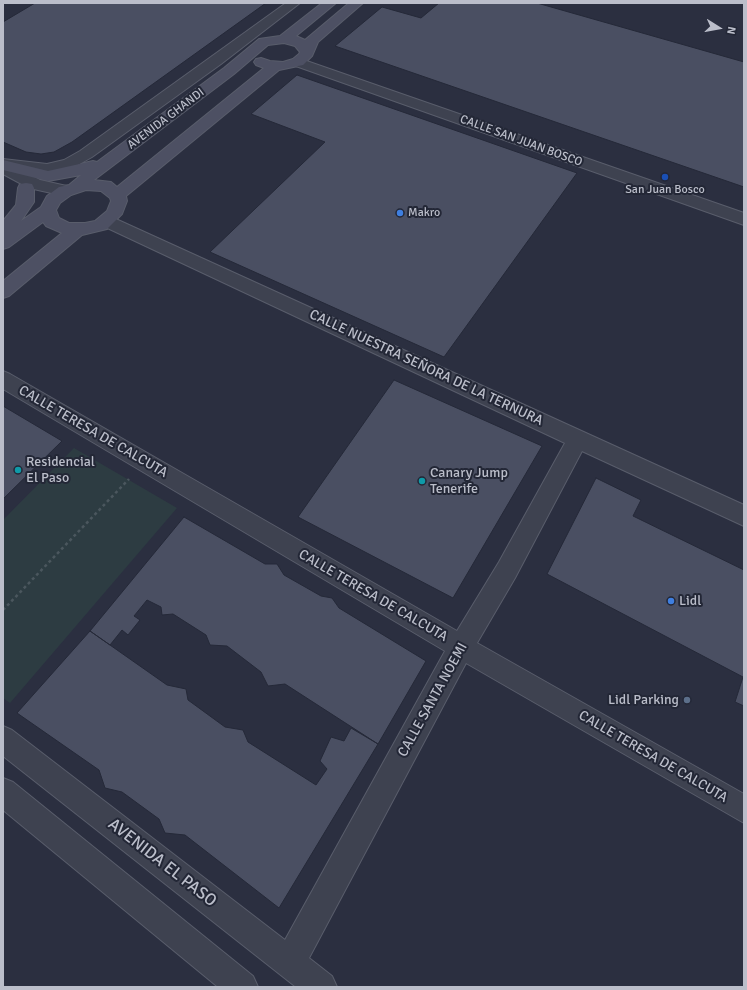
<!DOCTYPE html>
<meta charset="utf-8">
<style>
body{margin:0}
#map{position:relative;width:747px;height:990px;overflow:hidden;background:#2b2f40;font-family:Signika,sans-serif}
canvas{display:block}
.frame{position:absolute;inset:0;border:4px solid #bbbeca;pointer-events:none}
.north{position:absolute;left:699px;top:8px;width:40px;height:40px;-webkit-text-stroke:3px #232736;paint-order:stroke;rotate:101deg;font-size:11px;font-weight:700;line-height:16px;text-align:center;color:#bbbeca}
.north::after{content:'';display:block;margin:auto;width:14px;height:18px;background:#bbbeca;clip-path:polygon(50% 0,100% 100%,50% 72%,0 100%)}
</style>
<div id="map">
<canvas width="747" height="990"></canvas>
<div class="frame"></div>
<div class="north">N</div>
</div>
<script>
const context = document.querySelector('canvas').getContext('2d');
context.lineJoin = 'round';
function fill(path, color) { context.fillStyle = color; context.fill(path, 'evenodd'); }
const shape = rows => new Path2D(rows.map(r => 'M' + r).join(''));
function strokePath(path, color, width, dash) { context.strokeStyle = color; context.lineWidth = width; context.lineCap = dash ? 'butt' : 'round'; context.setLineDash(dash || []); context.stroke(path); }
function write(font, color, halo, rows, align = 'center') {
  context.font = font + ' Signika,sans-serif'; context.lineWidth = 4; context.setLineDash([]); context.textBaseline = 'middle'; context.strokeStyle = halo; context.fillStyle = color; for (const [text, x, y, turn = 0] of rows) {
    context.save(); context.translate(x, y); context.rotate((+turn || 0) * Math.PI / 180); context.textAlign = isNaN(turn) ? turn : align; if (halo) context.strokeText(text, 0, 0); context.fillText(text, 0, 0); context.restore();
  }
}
fill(shape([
 [74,448,177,508,10,703,3,698,3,520]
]), '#2d3c42');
const building = shape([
 [35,3,266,3,72,142,54,152,41,154,26,152,3,142,3,22,35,3],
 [439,3,537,3,744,62,744,187,335,46,382,7,421,18,439,3],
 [297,75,577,173,444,357,210,252,325,142,251,114,297,75],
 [394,380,542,446,453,598,298,517,394,380],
 [3,406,62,441,3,499,3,406],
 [596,478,641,500,633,516,744,570,744,706,735,702,743,677,547,574,596,478],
 [184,517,265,564,277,564,284,575,321,596,332,598,339,608,426,661,378,744,285,684,268,686,261,672,227,646,210,645,206,635,173,614,162,615,161,607,147,600,134,616,140,620,128,635,122,630,110,645,90,631,184,517],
 [90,631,167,685,186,689,188,700,225,727,243,730,248,742,316,785,327,769,320,761,331,737,344,741,351,728,378,744,279,908,185,835,165,833,159,819,122,792,105,788,99,770,17,713,90,631]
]);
fill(building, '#4a4f62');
strokePath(building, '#252938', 1);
const street = shape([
 [286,3,300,3,221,64,92,157,76,166,47,174,23,171,40,180,71,187,73,191,71,195,65,196,29,188,3,174,3,159,47,164,64,160,80,151,286,3],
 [298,58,744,213,744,225,293,65,291,62,293,59,298,58],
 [107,215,744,505,744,526,582,451,515,578,477,643,744,794,744,823,466,663,309,958,332,976,337,987,296,987,3,756,3,726,12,730,285,940,445,651,3,389,3,371,10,374,457,631,499,562,565,443,101,225,99,221,101,217,107,215],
 [3,778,13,782,253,976,258,987,218,987,3,810,3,778]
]);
const secondary = shape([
 [322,3,336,3,296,36,305,40,349,3,363,3,318,42,312,56,303,65,279,70,126,196,127,201,122,214,107,229,82,235,9,296,3,298,3,281,62,233,46,226,43,222,9,247,3,249,3,221,16,205,18,188,20,184,26,183,32,184,34,188,34,202,21,221,41,207,47,196,59,187,69,185,81,175,48,181,3,170,3,160,48,171,93,161,97,162,224,68,259,39,280,36,322,3],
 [284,43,295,46,300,52,299,54,293,59,283,62,270,61,261,58,256,59,254,62,256,65,264,68,117,187,111,182,94,180,234,74,268,45,284,43],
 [86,190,101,191,110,198,111,201,107,211,95,221,85,223,69,223,59,218,56,210,60,203,71,195,86,190]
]);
strokePath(street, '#595d6b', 2);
strokePath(secondary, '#595d6b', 2);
strokePath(shape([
 [3,610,129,479]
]), '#4b575e', 2.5, [3, 3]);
fill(street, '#3e4250');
fill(secondary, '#4d5063');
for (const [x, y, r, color] of [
 [665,177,4,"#1a4fb4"],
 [400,213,4,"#3f7fe0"],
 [18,470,4,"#0f9aa8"],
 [422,481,4,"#0f9aa8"],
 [671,601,4,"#3f7fe0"],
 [687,700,4,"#5c6f8a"]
]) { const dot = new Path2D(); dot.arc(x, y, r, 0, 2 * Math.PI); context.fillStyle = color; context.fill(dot); strokePath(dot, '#232736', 1.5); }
write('12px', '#bbbeca', '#232736', [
 ["AVENIDA GHANDI",166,119,-37],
 ["CALLE SAN JUAN BOSCO",521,141,20]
]);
write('12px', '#bbbeca', '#232736', [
 ["San Juan Bosco",665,190],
 ["Makro",408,213,"left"]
]);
write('14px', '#bbbeca', '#232736', [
 ["CALLE NUESTRA SEÑORA DE LA TERNURA",426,368,25],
 ["CALLE TERESA DE CALCUTA",93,432,30],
 ["CALLE TERESA DE CALCUTA",373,596,30],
 ["CALLE SANTA NOEMI",433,700,-61],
 ["CALLE TERESA DE CALCUTA",653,757,30]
]);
write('14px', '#bbbeca', '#232736', [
 ["Residencial",26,462],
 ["El Paso",26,478],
 ["Canary Jump",430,473],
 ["Tenerife",430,489],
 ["Lidl",679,601],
 ["Lidl Parking",679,700,"right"]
], 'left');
write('17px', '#bbbeca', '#232736', [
 ["AVENIDA EL PASO",162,863,38]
]);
</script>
